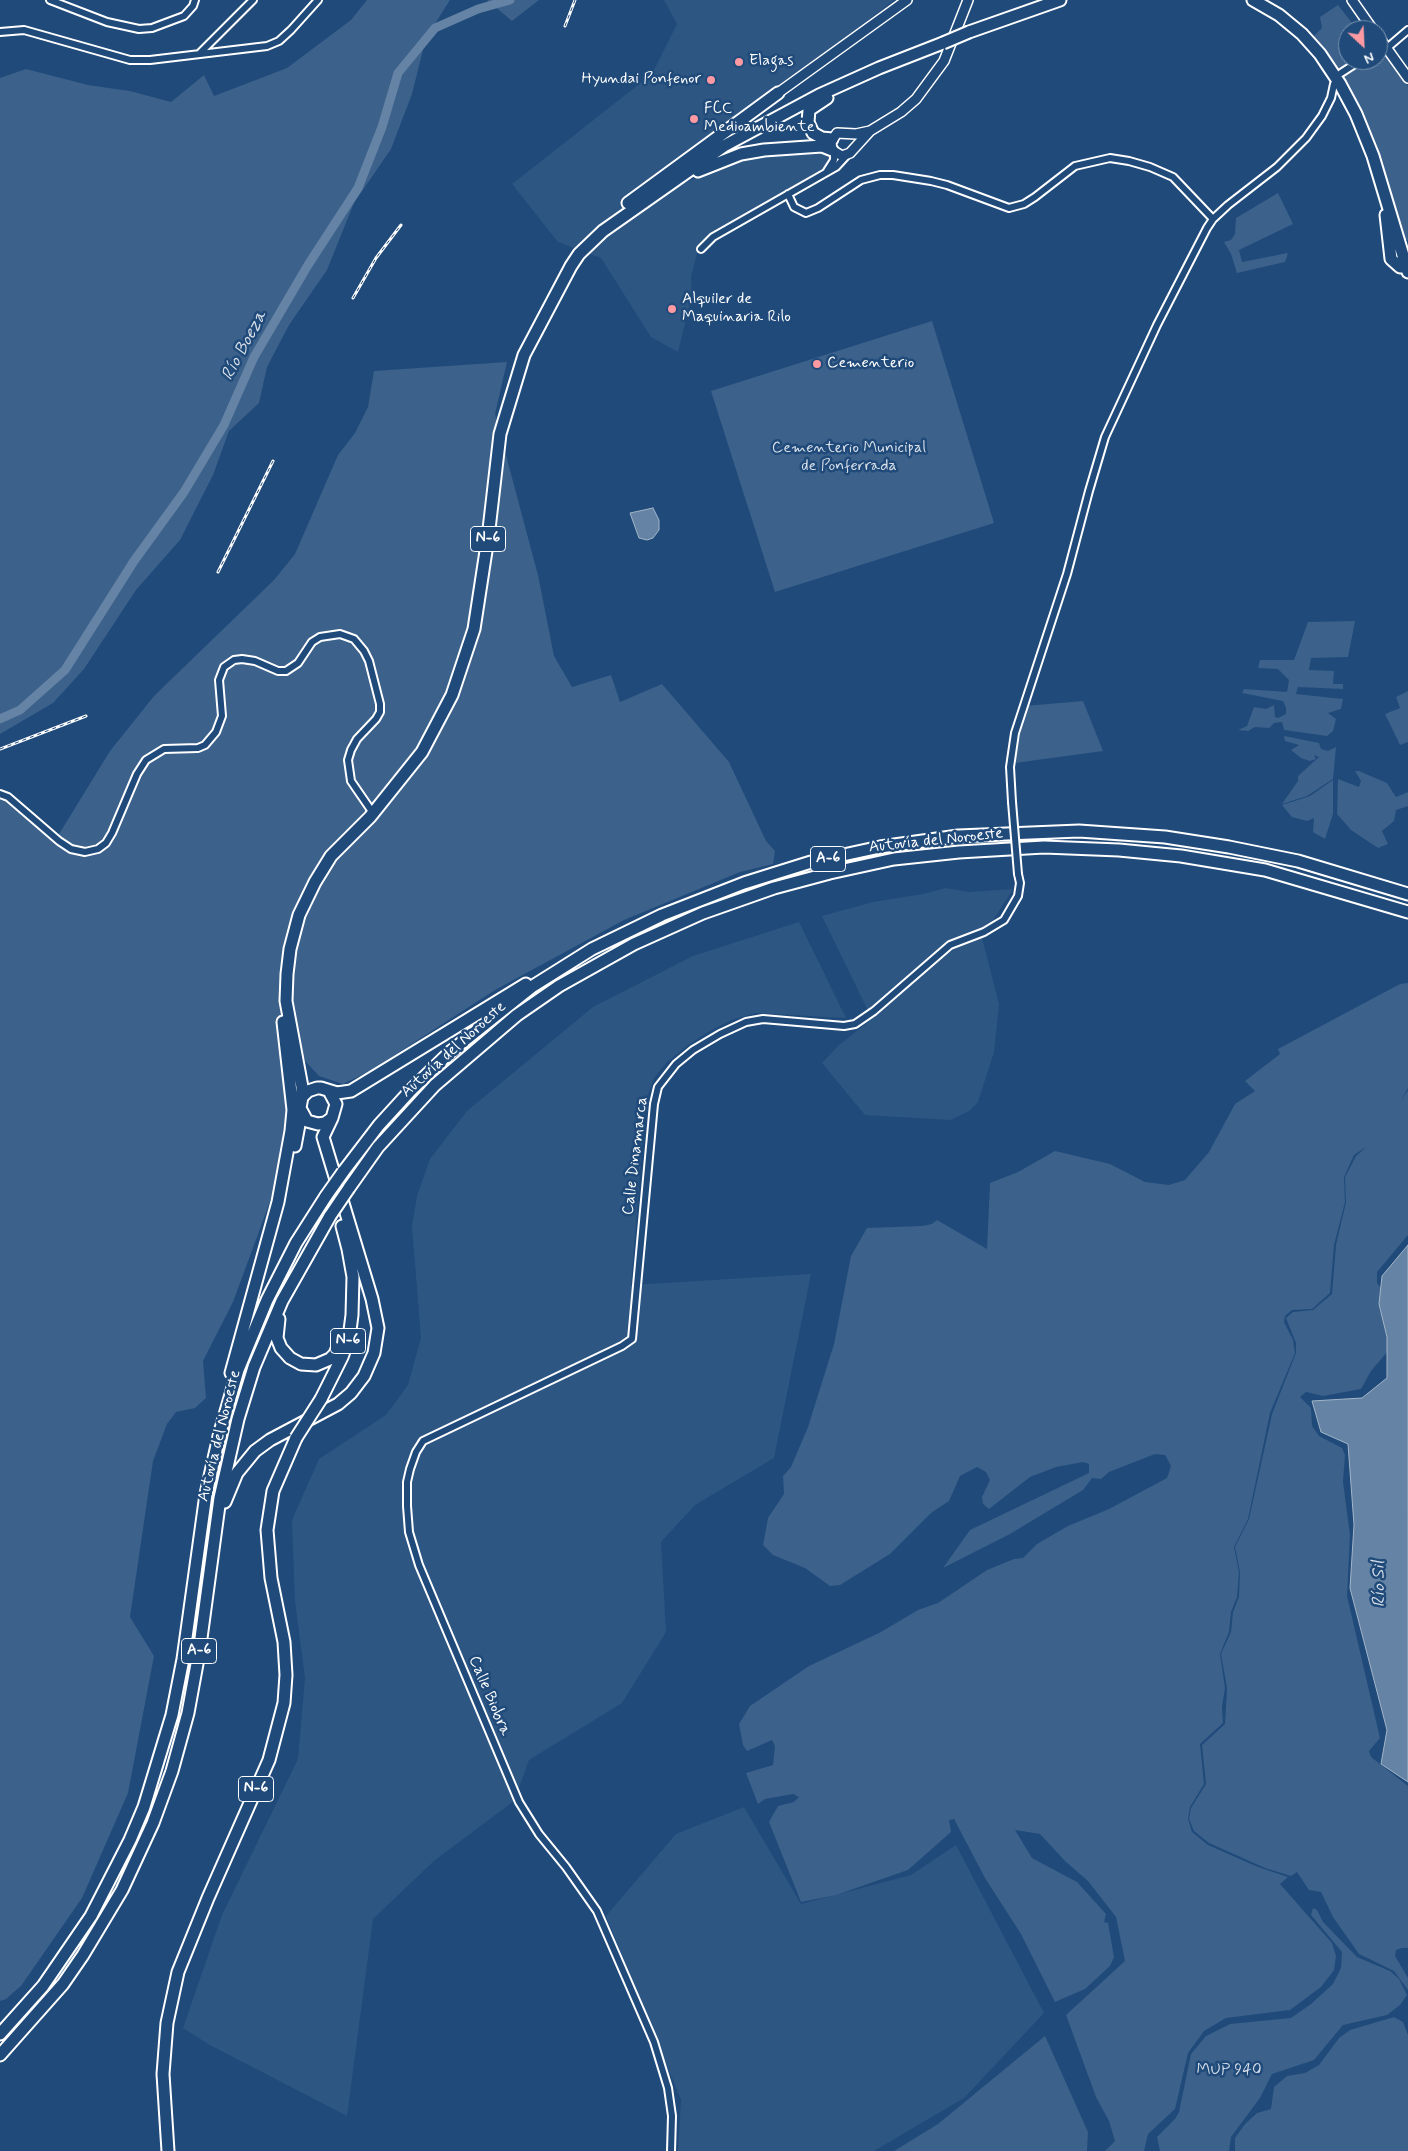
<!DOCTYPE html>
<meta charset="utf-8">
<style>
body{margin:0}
#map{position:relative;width:1408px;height:2151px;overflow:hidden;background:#1f4a7a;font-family:Mynerve,sans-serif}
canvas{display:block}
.north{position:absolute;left:1338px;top:20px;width:50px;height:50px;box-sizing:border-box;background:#1f4a7a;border:1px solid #7992af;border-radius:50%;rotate:155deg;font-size:14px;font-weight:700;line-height:20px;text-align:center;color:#fff}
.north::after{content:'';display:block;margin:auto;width:18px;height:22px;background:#ff9aa2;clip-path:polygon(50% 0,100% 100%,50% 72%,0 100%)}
</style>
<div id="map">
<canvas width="1408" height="2151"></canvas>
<div class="north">N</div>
</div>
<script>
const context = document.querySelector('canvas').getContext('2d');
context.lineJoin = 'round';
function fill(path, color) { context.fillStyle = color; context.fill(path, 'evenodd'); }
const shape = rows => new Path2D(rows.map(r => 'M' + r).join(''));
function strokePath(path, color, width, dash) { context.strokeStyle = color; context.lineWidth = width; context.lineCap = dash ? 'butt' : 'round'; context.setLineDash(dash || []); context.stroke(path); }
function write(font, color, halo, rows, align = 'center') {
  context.font = font + ' Mynerve,sans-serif'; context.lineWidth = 5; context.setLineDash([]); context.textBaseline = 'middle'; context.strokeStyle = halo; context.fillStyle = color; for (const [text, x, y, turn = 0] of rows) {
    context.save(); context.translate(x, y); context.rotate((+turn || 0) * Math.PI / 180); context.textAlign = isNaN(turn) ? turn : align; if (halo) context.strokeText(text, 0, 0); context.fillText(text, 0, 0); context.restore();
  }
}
fill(shape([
 [664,0,894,0,805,68,671,166,686,182,739,160,825,150,830,156,829,165,784,195,706,238,698,249,691,277,692,295,678,352,651,337,601,258,558,242,512,184,652,74,677,24],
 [946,888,969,892,1013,889,982,938,999,1004,994,1052,978,1102,969,1111,951,1120,865,1115,822,1063,838,1046,872,1019,822,916,873,902,923,894],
 [799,922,846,1018,756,1013,731,1020,708,1032,687,1046,667,1062,654,1078,646,1100,631,1285,811,1274,774,1458,695,1505,661,1542,666,1632,622,1703,529,1760,514,1801,435,1860,373,1919,347,2116,208,2044,183,2028,222,1915,298,1759,305,1678,295,1601,292,1520,319,1459,386,1415,408,1385,421,1338,412,1226,417,1196,430,1159,467,1111,593,1007,693,956],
 [744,1807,801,1904,911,1875,956,1845,1044,2013,964,2098,874,2151,678,2151,681,2100,606,1916,676,1834]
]), '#2e5683');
fill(shape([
 [367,0,450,0,426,38,412,94,391,149,354,203,327,270,289,325,267,367,259,403,229,431,213,475,180,540,136,590,84,669,53,703,0,734,0,78,26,69,88,85,130,91,171,102,204,75,214,96,287,68,351,20],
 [487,0,539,0,512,21],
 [1338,5,1356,28,1348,30,1348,60,1356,60,1340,70,1314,36,1322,28,1320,17],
 [1383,51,1408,86,1408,240,1404,240,1392,211,1393,200,1374,141,1343,75,1363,60,1378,60,1378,53],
 [1278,193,1293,224,1239,250,1242,262,1288,253,1285,262,1237,273,1231,254,1224,242,1231,240,1235,234,1236,218],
 [932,321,994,523,775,592,711,391],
 [507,362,495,414,538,575,554,656,572,687,611,675,620,702,662,684,729,762,766,841,775,851,773,864,740,872,624,920,495,990,370,1071,343,1084,319,1076,306,1062,298,1043,280,1046,287,1115,284,1149,271,1199,233,1302,203,1361,206,1398,195,1408,176,1412,167,1424,153,1461,130,1617,154,1656,128,1793,82,1898,21,1986,6,1999,0,2001,0,796,4,797,56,839,110,751,154,696,274,580,295,554,338,455,355,433,368,407,374,371],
 [1355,621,1348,657,1311,658,1309,670,1334,671,1333,684,1343,684,1343,689,1298,687,1296,694,1343,699,1341,709,1328,713,1336,719,1333,731,1327,736,1284,730,1282,722,1274,723,1269,728,1255,727,1248,731,1238,730,1247,726,1254,707,1266,709,1274,705,1275,717,1278,718,1286,714,1286,708,1283,701,1242,693,1244,689,1287,692,1289,680,1278,669,1258,668,1260,660,1294,660,1308,622],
 [1408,691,1408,742,1400,745,1385,714,1400,708,1396,697],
 [1083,701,1103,751,1015,763,1025,706],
 [1284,736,1319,743,1321,749,1328,751,1336,747,1333,779,1307,796,1282,804,1298,781,1298,776,1319,757,1314,755,1316,759,1310,761,1301,758,1291,750,1299,745,1285,741],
 [1355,771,1359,771,1387,783,1396,797,1408,792,1408,806,1396,810,1394,821,1382,831,1388,844,1378,848,1351,830,1337,814,1338,779,1359,787,1361,781],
 [1333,780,1333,814,1325,839,1313,832,1314,818,1307,821,1292,817,1282,805,1310,796],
 [1408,983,1408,1088,1401,1100,1408,1090,1408,1235,1377,1272,1377,1283,1391,1301,1379,1310,1389,1322,1388,1351,1371,1371,1361,1389,1323,1396,1306,1392,1300,1397,1311,1408,1312,1426,1319,1436,1342,1448,1345,1455,1343,1482,1350,1535,1347,1596,1380,1738,1369,1751,1371,1757,1408,1786,1408,1948,1402,1948,1396,1950,1395,1956,1408,1978,1408,1990,1394,1971,1359,1954,1333,1917,1321,1892,1309,1890,1297,1872,1291,1876,1265,1868,1209,1843,1194,1831,1189,1819,1191,1808,1206,1784,1202,1745,1225,1724,1227,1688,1221,1654,1231,1632,1233,1612,1239,1597,1240,1572,1235,1547,1249,1519,1272,1414,1296,1353,1296,1343,1286,1318,1293,1312,1313,1310,1332,1294,1336,1245,1346,1202,1345,1177,1356,1156,1366,1147,1354,1155,1344,1177,1345,1202,1334,1245,1330,1293,1312,1309,1292,1310,1285,1316,1284,1322,1293,1340,1295,1353,1270,1413,1248,1519,1234,1547,1239,1572,1237,1597,1231,1612,1229,1632,1220,1654,1225,1688,1222,1707,1223,1723,1200,1744,1204,1784,1190,1807,1188,1819,1192,1832,1208,1845,1258,1867,1288,1877,1280,1884,1332,1943,1336,1956,1334,1970,1321,1987,1290,2010,1226,2018,1204,2031,1188,2053,1175,2109,1148,2134,1144,2151,1105,2151,1115,2141,1109,2121,1096,2097,1066,2015,1125,1961,1116,1917,1088,1881,1065,1861,1040,1834,1015,1830,1032,1858,1077,1882,1106,1914,1104,1922,1108,1923,1114,1957,1110,1966,1085,1989,1055,2002,1021,1934,985,1878,954,1819,949,1820,951,1832,908,1870,836,1895,801,1902,769,1822,778,1806,794,1802,799,1797,793,1794,765,1799,758,1804,746,1773,773,1765,775,1746,772,1740,747,1751,743,1745,739,1724,750,1706,809,1666,881,1632,918,1610,938,1603,987,1570,1014,1559,1023,1558,1037,1544,1068,1526,1109,1509,1167,1478,1171,1466,1165,1455,1155,1454,1109,1472,1101,1479,1092,1478,1083,1490,1010,1534,943,1568,970,1530,1089,1473,1089,1464,1083,1462,1056,1467,1030,1477,989,1509,983,1504,982,1497,990,1480,986,1472,977,1467,960,1476,949,1501,931,1513,890,1554,840,1585,830,1586,805,1568,773,1555,763,1545,768,1518,784,1494,783,1476,791,1467,808,1427,834,1344,851,1256,867,1228,922,1226,932,1224,937,1220,987,1249,990,1183,1018,1172,1055,1151,1110,1164,1145,1182,1169,1185,1185,1180,1209,1152,1235,1104,1255,1091,1245,1081,1280,1054,1278,1049,1400,984],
 [1313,1908,1317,1910,1323,1922,1357,1957,1390,1971,1399,1979,1407,1995,1400,2005,1387,2015,1343,2025,1314,2060,1272,2074,1260,2098,1231,2137,1229,2151,1160,2151,1157,2137,1175,2119,1179,2112,1191,2054,1206,2036,1230,2024,1291,2018,1311,2004,1333,1984,1341,1968,1342,1952,1311,1915],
 [1394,2017,1403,2022,1408,2035,1408,2151,1235,2151,1235,2138,1245,2124,1257,2113,1271,2109,1274,2087,1287,2076,1305,2073,1319,2065,1339,2038,1350,2030],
 [1045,2036,1088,2132,1087,2151,894,2151,938,2124]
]), '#3c618b');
const water = shape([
 [653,508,659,520,659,530,653,538,647,540,639,538,630,513,653,508],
 [1408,1245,1408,1782,1381,1764,1387,1730,1350,1588,1354,1525,1348,1444,1321,1432,1312,1401,1362,1398,1387,1378,1387,1337,1379,1304,1382,1276,1408,1245]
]);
fill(water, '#6583a4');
strokePath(water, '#a3b5c8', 1);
strokePath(shape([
 [0,719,20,710,65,670,134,561,184,492,224,425,254,357,308,265,358,188,382,127,398,73,435,28,478,9,510,0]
]), '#6583a4', 9);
const street = shape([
 [50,0,107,22,139,29,152,28,184,16,193,6,195,0],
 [0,32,24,30,130,60,150,60,267,46,279,41,291,30,318,0],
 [1378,52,1387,48,1408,30],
 [199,54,253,0],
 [1341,73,1361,60],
 [827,171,834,160,834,152],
 [788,194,794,207,806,213,818,208,861,180,880,175,893,175,931,181,947,185,1009,208,1024,204,1035,197,1075,166,1110,158,1129,161,1150,167,1173,177,1213,219],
 [701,249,713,237,836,167,847,155],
 [0,794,8,797,59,841,71,849,85,852,98,849,106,843,112,833,137,774,146,760,164,749,198,748,205,745,216,732,222,716,219,680,224,667,234,660,242,659,255,661,278,671,286,671,298,663,312,642,320,637,340,634,354,639,364,651,369,661,380,704,380,712,376,719,357,739,351,750,348,760,351,781,373,813],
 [1012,802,1010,767,1015,733,1067,574,1089,491,1105,437,1157,325,1207,228,1213,219,1228,205,1277,167,1306,138,1322,116,1331,98,1334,84],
 [671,2151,672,2116,668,2088,654,2042,597,1911,566,1867,539,1834,519,1802,419,1565,409,1532,407,1506,407,1482,410,1469,416,1452,423,1441,622,1346,632,1339,654,1104,658,1087,676,1064,693,1050,720,1034,746,1022,763,1019,844,1026,855,1024,874,1011,950,945,984,932,1004,920,1018,896,1020,883,1018,874]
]);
const secondary = shape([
 [1352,0,1373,30],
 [1378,36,1408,78],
 [778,93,907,0],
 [870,131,856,134,837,133,831,142,832,150,842,156,850,153,870,131,901,112,916,99,944,61,968,0]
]);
const highway = shape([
 [1253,0,1279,15,1302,34,1320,54,1340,84,1356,114,1373,156,1408,272],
 [969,32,1060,0],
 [827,98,809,110,808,122,813,133,822,138,832,139],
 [698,171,741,154,764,150,822,146,832,150],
 [628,203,778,93],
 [1386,215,1391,259,1400,267,1408,267],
 [329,1091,336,1104,332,1118,325,1123,318,1124,307,1121,300,1108,302,1097,308,1091,317,1088,321,1088,337,1093,351,1091,526,984],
 [302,1097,302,1087,286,1001,287,974,290,949,299,915,315,882,331,856,370,817,422,752,452,695,474,629,488,538,500,434,524,355,571,266,579,254,603,231,724,146,819,95,879,68,943,43],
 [295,1146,301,1114],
 [343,1172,379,1125,411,1090,450,1052,533,986,592,949,662,915,744,883,811,862,880,847,958,836,1079,831,1165,837,1229,847,1298,861,1408,894],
 [349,1188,378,1147,435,1085,517,1015,559,986,634,944,703,913,774,888,830,873,894,859,959,852,1044,847,1119,850,1181,856,1265,870,1408,912],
 [279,1319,277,1338,281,1348,290,1358,301,1364,316,1365,330,1359,335,1354,340,1342],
 [231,1373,278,1202,291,1131,293,1110,283,1022],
 [321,1399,342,1357,349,1338,352,1315,353,1277,348,1249,342,1226],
 [225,1502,237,1473,255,1451,270,1440,338,1404,351,1393,364,1376,374,1353,378,1328,372,1299,323,1137,332,1118],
 [0,2034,43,1986,91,1916,130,1840,144,1807,172,1715,183,1659,206,1494,220,1432,238,1370,267,1300,296,1243,326,1196],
 [0,2055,63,1984,83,1955,122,1890,153,1823,172,1771,188,1713,199,1653,220,1498,238,1419,254,1367,282,1301,330,1216],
 [168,2151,163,2074,167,2023,178,1972,208,1898,269,1760,284,1703,286,1675,284,1642,271,1578,267,1530,273,1491,296,1438]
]);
strokePath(street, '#fff', 10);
strokePath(secondary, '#fff', 12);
strokePath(highway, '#fff', 15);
strokePath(street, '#1f4a7a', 6);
strokePath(secondary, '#1f4a7a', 9);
strokePath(highway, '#1f4a7a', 11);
const rail = shape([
 [565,26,575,0],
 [353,298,376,258,401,225],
 [218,572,273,461],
 [0,749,86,716]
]);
strokePath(rail, '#fff', 3);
strokePath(rail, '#1f4a7a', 1, [4]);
const streetBridge = shape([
 [1012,802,1018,874]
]);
const highwayBridge = shape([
 [943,43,969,32],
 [326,1196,343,1172],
 [330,1216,349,1188],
 [296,1438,321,1399]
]);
strokePath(streetBridge, '#fff', 10, []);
strokePath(highwayBridge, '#fff', 15, []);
strokePath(streetBridge, '#1f4a7a', 6);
strokePath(highwayBridge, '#1f4a7a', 11);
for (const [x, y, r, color] of [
 [739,62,5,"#ff9aa2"],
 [711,80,5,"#ff9aa2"],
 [694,119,5,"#ff9aa2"],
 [672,309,5,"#ff9aa2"],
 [817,364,5,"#ff9aa2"]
]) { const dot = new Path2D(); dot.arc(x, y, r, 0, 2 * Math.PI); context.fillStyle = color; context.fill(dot); strokePath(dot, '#1f4a7a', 2); }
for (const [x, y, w] of [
 [488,539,35],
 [828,859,35],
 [348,1341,35],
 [199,1651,35],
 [256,1789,35]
]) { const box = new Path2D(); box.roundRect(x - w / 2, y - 12.5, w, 25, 4); context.fillStyle = '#1f4a7a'; context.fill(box); strokePath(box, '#fff', 1); }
write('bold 15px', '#fff', null, [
 ["N-6",488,539],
 ["A-6",828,859],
 ["N-6",348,1341],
 ["A-6",199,1651],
 ["N-6",256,1789]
]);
write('16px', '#fff', '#1f4a7a', [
 ["Elagas",749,62],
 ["Hyundai Ponfenor",701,80,"right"],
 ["FCC",704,110],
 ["Medioambiente",704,128],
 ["Alquiler de",682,300],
 ["Maquinaria Rilo",682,318],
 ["Cementerio",827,364]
], 'left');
write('16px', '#d8dfe8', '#1f4a7a', [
 ["Cementerio Municipal",849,449],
 ["de Ponferrada",849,467],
 ["MUP 940",1229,2071]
]);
write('16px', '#fff', '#1f4a7a', [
 ["Autovía del Noroeste",936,841,-6],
 ["Autovía del Noroeste",454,1050,-42],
 ["Calle Dinamarca",636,1156,-83],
 ["Autovía del Noroeste",220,1436,-76],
 ["Calle Biobra",489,1696,67]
]);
write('italic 18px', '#d8e0e8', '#1f4a7a', [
 ["Río Boeza",245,346,-62],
 ["Río Sil",1380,1584,-91]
]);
</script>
